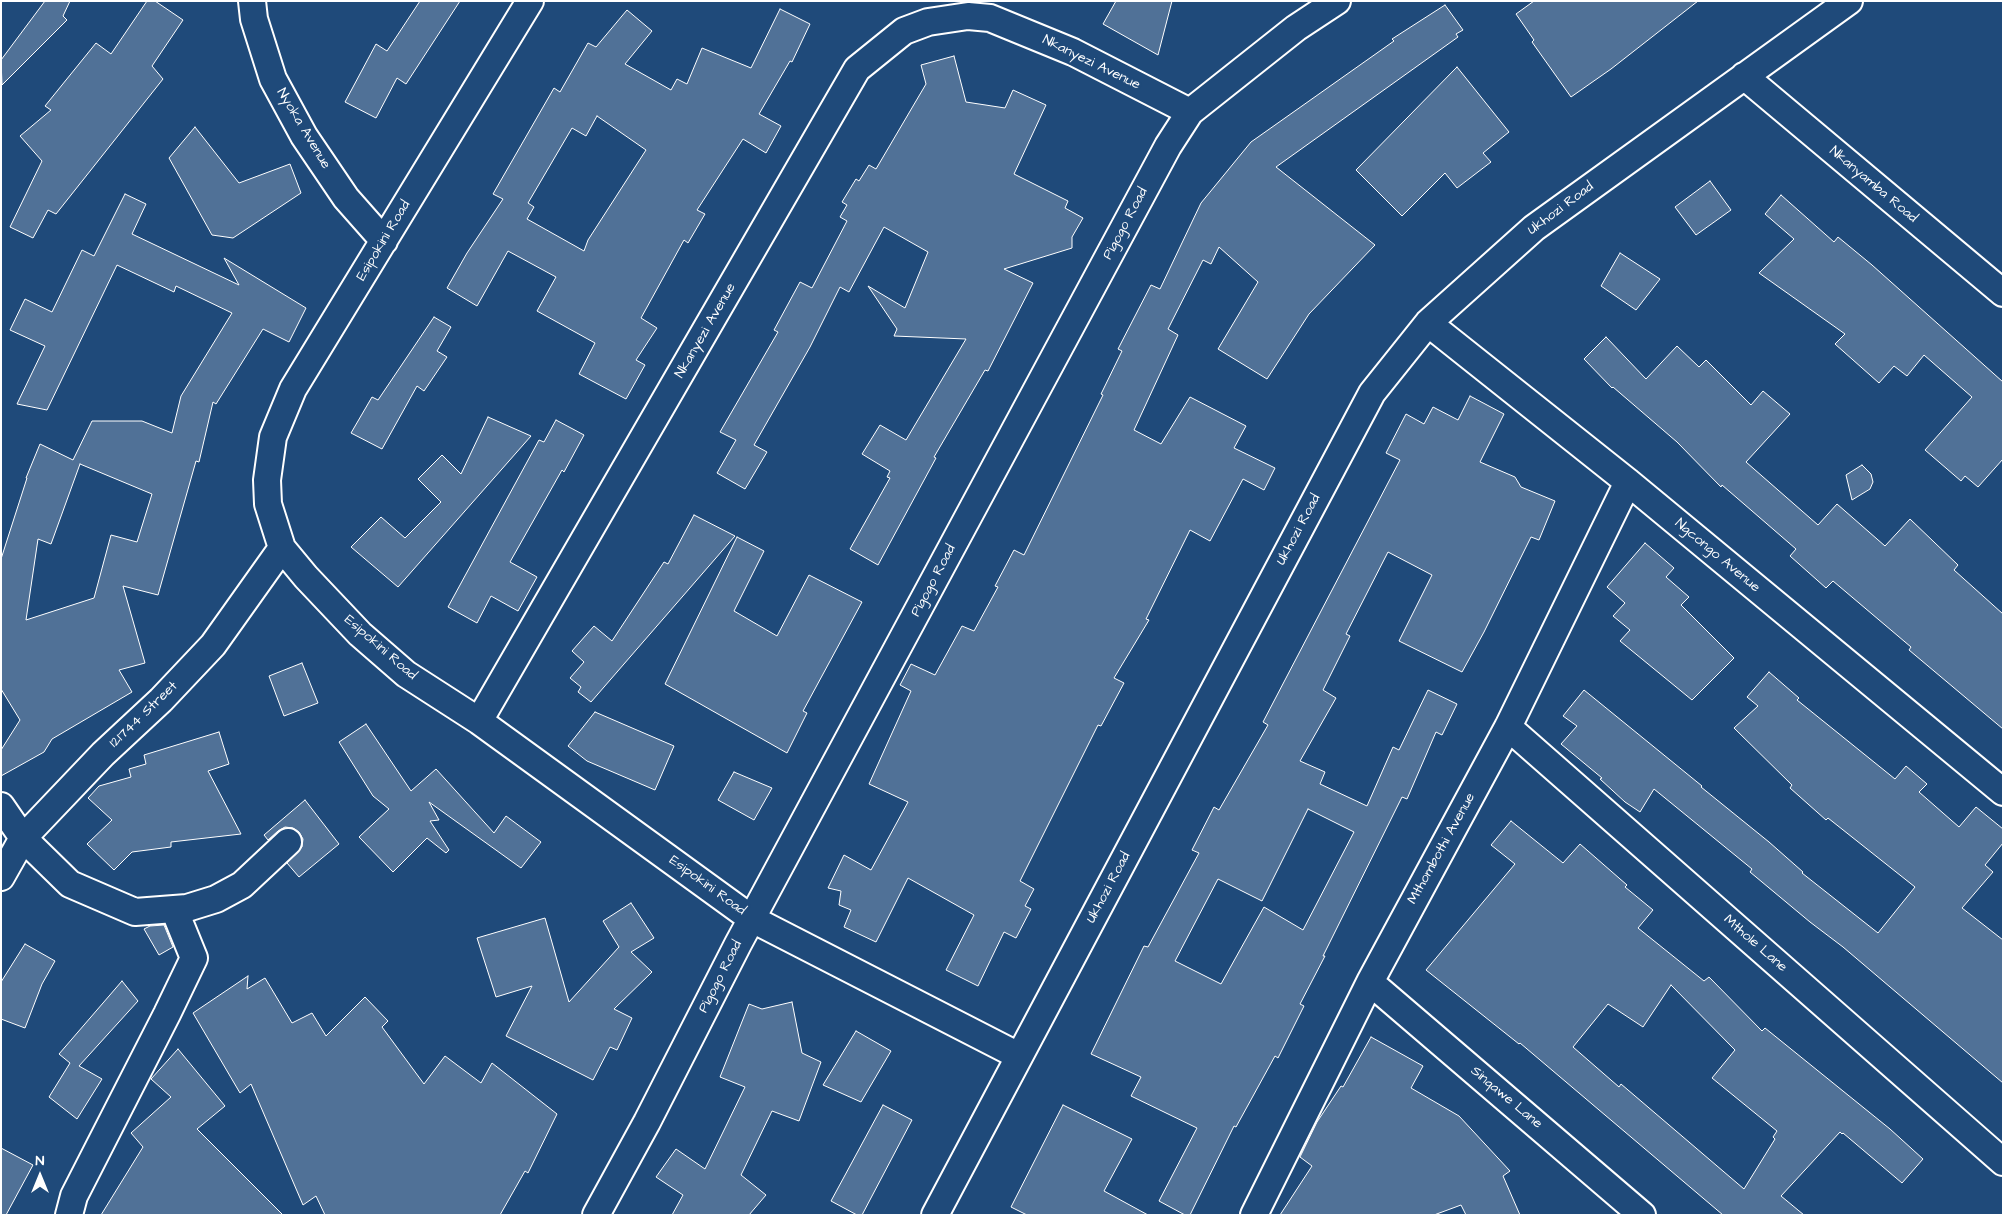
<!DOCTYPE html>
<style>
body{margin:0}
#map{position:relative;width:2004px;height:1216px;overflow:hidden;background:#1f4a7a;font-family:"Architects Daughter",sans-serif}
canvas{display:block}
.frame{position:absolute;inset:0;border:2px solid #fff;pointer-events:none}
.north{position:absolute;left:15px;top:1151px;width:50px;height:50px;-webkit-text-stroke:4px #1f4a7a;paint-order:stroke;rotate:0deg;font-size:14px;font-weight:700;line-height:20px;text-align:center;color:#fff}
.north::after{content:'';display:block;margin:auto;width:18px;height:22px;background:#fff;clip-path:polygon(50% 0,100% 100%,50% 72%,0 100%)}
</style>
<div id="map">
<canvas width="2004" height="1216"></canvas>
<div class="frame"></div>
<div class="north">N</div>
</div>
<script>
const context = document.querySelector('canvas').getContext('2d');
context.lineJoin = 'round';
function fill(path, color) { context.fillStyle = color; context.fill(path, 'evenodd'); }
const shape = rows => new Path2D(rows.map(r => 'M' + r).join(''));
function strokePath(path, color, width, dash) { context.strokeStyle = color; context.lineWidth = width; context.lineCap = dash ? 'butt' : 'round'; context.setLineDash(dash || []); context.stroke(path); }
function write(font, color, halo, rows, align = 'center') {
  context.font = font + ' "Architects Daughter",sans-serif'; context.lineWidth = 4.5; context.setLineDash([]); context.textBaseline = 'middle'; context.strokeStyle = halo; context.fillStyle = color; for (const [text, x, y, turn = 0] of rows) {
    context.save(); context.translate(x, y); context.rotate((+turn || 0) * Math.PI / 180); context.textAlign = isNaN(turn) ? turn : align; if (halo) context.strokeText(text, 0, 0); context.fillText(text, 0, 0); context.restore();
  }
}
const building = shape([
 [45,1,70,1,63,16,67,20,2,85,1,60,45,1],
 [147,1,155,1,183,20,152,66,163,79,56,214,48,210,33,238,10,227,42,161,20,136,51,110,45,106,96,43,111,54,147,1],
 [420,1,460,1,406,84,397,78,376,118,345,102,376,44,387,51,420,1],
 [1116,1,1172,1,1158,55,1103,24,1116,1],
 [1534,1,1698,1,1611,69,1571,97,1532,42,1534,40,1516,14,1534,1],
 [1445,5,1463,30,1456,34,1458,37,1276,167,1375,245,1309,314,1267,379,1218,349,1258,282,1219,247,1211,264,1203,260,1168,329,1178,335,1134,430,1161,444,1190,397,1246,426,1234,448,1275,468,1264,490,1243,479,1210,541,1190,530,1146,619,1149,620,1114,678,1124,683,1101,726,1098,725,1020,881,1034,889,1025,906,1031,909,1016,938,1004,932,978,986,946,970,974,915,908,878,876,942,844,927,851,910,839,905,841,891,828,888,844,855,871,870,908,802,869,784,911,691,900,685,911,664,935,675,962,626,974,631,998,587,995,586,1014,550,1024,555,1103,395,1101,394,1122,351,1118,349,1151,285,1160,289,1201,203,1251,142,1394,41,1392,39,1445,5],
 [780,9,810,24,792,62,790,61,759,114,781,126,766,153,743,139,697,210,705,214,688,243,684,240,641,318,657,328,636,360,645,365,626,399,579,374,595,343,537,311,556,277,508,251,477,306,447,288,467,253,503,199,493,194,554,88,560,92,588,43,596,47,627,10,652,31,625,64,671,90,677,79,687,84,702,48,751,68,780,9],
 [597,116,646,150,588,240,584,251,527,219,534,207,528,203,572,128,586,136,597,116],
 [954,56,966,102,1005,108,1013,90,1046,105,1014,174,1068,201,1065,208,1083,218,1072,237,1072,248,1004,269,1033,283,988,371,985,370,934,457,936,458,878,565,850,549,890,478,887,477,890,471,862,454,880,425,906,440,966,339,894,336,897,329,868,286,905,308,928,252,884,227,849,292,840,287,810,347,754,445,767,452,745,489,717,473,736,440,720,432,778,332,774,330,800,282,812,288,847,221,840,217,847,205,842,202,856,179,859,181,869,165,876,169,926,84,921,65,954,56],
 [1457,67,1509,132,1483,153,1491,162,1457,188,1445,173,1402,216,1356,170,1457,67],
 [195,127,239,183,290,164,301,193,233,238,212,235,169,158,195,127],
 [1710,181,1731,210,1696,235,1675,207,1710,181],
 [125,194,146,204,132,234,239,285,224,258,306,308,289,342,263,329,216,404,213,402,199,462,196,461,158,595,123,586,145,663,119,670,132,692,52,739,44,752,1,776,1,750,20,720,1,689,1,559,27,478,26,478,40,444,73,460,92,421,142,421,172,433,181,396,232,313,176,286,174,292,117,265,47,410,17,404,45,346,10,330,25,299,52,312,82,250,94,256,125,194],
 [80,464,152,494,137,542,111,535,94,598,26,620,38,539,51,544,80,464],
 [1781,195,1834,242,1838,237,1872,265,2003,382,2003,459,1978,487,1965,476,1961,481,1925,450,1972,397,1924,355,1907,376,1894,366,1879,383,1835,344,1845,334,1759,273,1794,239,1765,214,1781,195],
 [1620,253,1660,279,1636,310,1601,286,1620,253],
 [434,317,451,327,437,351,447,357,424,391,417,386,382,449,351,433,372,397,378,400,434,317],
 [1606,337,1646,379,1677,346,1699,367,1706,360,1751,405,1763,391,1790,414,1746,462,1818,525,1837,504,1885,546,1910,519,1958,565,1954,570,2003,614,2003,729,1909,650,1911,647,1833,581,1826,588,1790,556,1796,549,1722,485,1721,487,1677,442,1613,387,1612,388,1584,359,1606,337],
 [1470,396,1504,414,1480,462,1515,477,1521,487,1555,501,1539,540,1531,537,1484,632,1462,672,1399,641,1432,575,1388,552,1346,634,1350,636,1323,690,1336,698,1300,761,1325,772,1320,784,1367,806,1393,747,1399,750,1428,690,1457,704,1442,735,1436,732,1407,799,1402,797,1323,956,1325,956,1300,1004,1304,1006,1278,1058,1275,1056,1236,1127,1234,1126,1190,1215,1185,1215,1159,1201,1197,1128,1131,1096,1141,1077,1091,1054,1144,946,1148,947,1199,853,1192,850,1214,807,1219,810,1268,725,1263,722,1400,460,1386,453,1406,414,1424,424,1433,407,1458,420,1470,396],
 [1308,809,1354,832,1303,930,1264,907,1221,984,1175,961,1218,879,1262,901,1308,809],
 [488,417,531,436,398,587,351,547,381,517,405,538,441,502,418,479,442,455,461,474,488,417],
 [556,420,584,435,564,472,562,470,510,562,537,577,518,611,491,596,477,623,448,607,539,440,544,442,556,420],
 [1862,465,1871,474,1873,482,1870,489,1852,500,1846,475,1862,465],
 [694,515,735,536,591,702,578,692,581,687,570,678,584,662,572,651,594,626,612,641,664,562,668,564,694,515],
 [737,537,764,551,734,611,777,636,809,575,862,602,803,711,807,713,787,753,665,684,737,537],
 [1645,543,1674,568,1666,577,1689,597,1681,605,1734,658,1692,700,1620,641,1630,630,1613,616,1625,603,1607,587,1645,543],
 [302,663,318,703,284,716,269,676,302,663],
 [1769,672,1799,698,1797,700,1895,779,1906,766,1927,784,1919,792,1959,827,1976,807,2003,829,2003,843,1985,865,1993,872,1962,908,2003,940,2003,1083,1843,947,1810,922,1750,872,1752,869,1654,789,1640,812,1625,802,1600,779,1602,778,1561,744,1577,726,1563,716,1584,690,1702,786,1701,787,1769,842,1803,872,1802,873,1878,933,1915,887,1828,818,1826,820,1790,788,1792,785,1734,728,1758,706,1747,697,1769,672],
 [595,712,674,746,655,790,587,761,568,746,595,712],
 [366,724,411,791,436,769,494,833,506,816,541,842,521,868,429,802,439,820,430,821,449,850,446,853,427,838,393,872,359,837,389,809,373,796,339,742,366,724],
 [219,732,229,764,208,771,241,834,171,842,171,847,132,852,114,870,87,844,112,820,88,798,99,786,131,777,129,769,146,764,144,755,219,732],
 [734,772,772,788,754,820,718,800,734,772],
 [305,800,339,844,299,877,287,863,302,847,303,839,299,832,293,828,285,827,278,831,268,840,264,835,305,800],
 [1511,821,1563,863,1580,844,1627,885,1625,887,1653,910,1638,928,1704,981,1709,977,1762,1031,1765,1028,1890,1129,1923,1159,1902,1183,1843,1133,1842,1134,1840,1132,1781,1196,1804,1215,1723,1215,1520,1043,1519,1044,1426,970,1515,864,1491,845,1511,821],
 [1671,985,1735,1050,1712,1078,1777,1131,1773,1137,1775,1139,1744,1189,1621,1084,1619,1087,1573,1047,1608,1004,1643,1027,1671,985],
 [631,903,654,938,631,952,652,972,614,1009,632,1018,617,1050,610,1047,593,1080,506,1036,532,986,496,997,477,938,545,918,569,1002,619,947,603,921,631,903],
 [164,925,173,947,159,955,144,929,150,926,164,925],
 [25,944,55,961,42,984,25,1028,1,1019,1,982,25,944],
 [248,976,247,989,265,978,292,1023,312,1013,326,1036,365,997,388,1021,382,1027,424,1084,445,1056,481,1083,492,1063,557,1114,528,1173,525,1171,500,1215,325,1215,316,1196,303,1205,251,1084,240,1093,193,1013,248,976],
 [122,981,138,1001,79,1066,102,1079,77,1119,49,1097,70,1063,59,1054,122,981],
 [792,1002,802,1053,821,1062,799,1121,772,1111,741,1175,766,1195,749,1215,672,1215,683,1195,656,1177,676,1149,705,1169,745,1087,720,1077,749,1004,762,1009,792,1002],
 [856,1031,891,1051,861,1102,823,1085,856,1031],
 [1371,1037,1423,1066,1411,1088,1459,1116,1510,1171,1503,1176,1520,1215,1466,1215,1461,1205,1434,1215,1280,1215,1312,1166,1300,1157,1317,1122,1341,1086,1343,1087,1371,1037],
 [178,1049,225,1106,197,1129,283,1215,101,1215,143,1147,131,1133,171,1097,151,1079,178,1049],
 [883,1105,912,1120,862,1215,857,1215,831,1201,883,1105],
 [1063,1105,1132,1139,1104,1191,1148,1215,1027,1215,1011,1207,1063,1105],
 [1,1148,33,1165,6,1215,1,1215,1,1148]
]);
fill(building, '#507197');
strokePath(building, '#fff', 1);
const street = shape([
 [252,1,254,19,273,79,304,136,346,198,384,241],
 [530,1,293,389,273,437,267,480,268,504,282,548,306,577,360,634,406,674,479,721,752,919,1019,1056],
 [1744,76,2003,293],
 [1428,323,1628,482,2003,792],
 [479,721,857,69,904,31,928,22,968,16,990,18,1073,52,1190,112],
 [1508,727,2003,1162],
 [1,806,23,838,70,884,135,912,187,908,216,899,242,885,288,842],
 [1,877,23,838,103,754,161,700,213,645,282,548],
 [1370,982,1642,1215],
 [69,1215,74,1196,167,1014,194,958,174,909],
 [596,1215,647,1122,738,944,1168,146,1190,112,1296,28,1337,1],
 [935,1215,1372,393,1428,323,1534,228,1849,1],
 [1254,1215,1370,982,1508,727,1628,482]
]);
strokePath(street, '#fff', 30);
strokePath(street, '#1f4a7a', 26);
write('14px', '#fff', '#1f4a7a', [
 ["Nkanyezi Avenue",1091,63,26],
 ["Nyoka Avenue",303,129,59],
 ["Nkanyamba Road",1873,185,40],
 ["Ukhozi Road",1561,209,-37],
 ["Pigogo Road",1126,224,-62],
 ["Esipokini Road",384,241,-59],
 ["Nkanyezi Avenue",706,331,-60],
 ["Ukhozi Road",1299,530,-62],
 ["Ngcongo Avenue",1717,556,40],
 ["Pigogo Road",934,581,-62],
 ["Esipokini Road",380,648,41],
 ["121744 Street",144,715,-44],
 ["Mthombothi Avenue",1442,849,-61],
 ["Esipokini Road",707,886,36],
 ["Ukhozi Road",1109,888,-62],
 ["Mthole Lane",1755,944,41],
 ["Pigogo Road",721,977,-63],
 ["Sinqawe Lane",1506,1098,40]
]);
</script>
